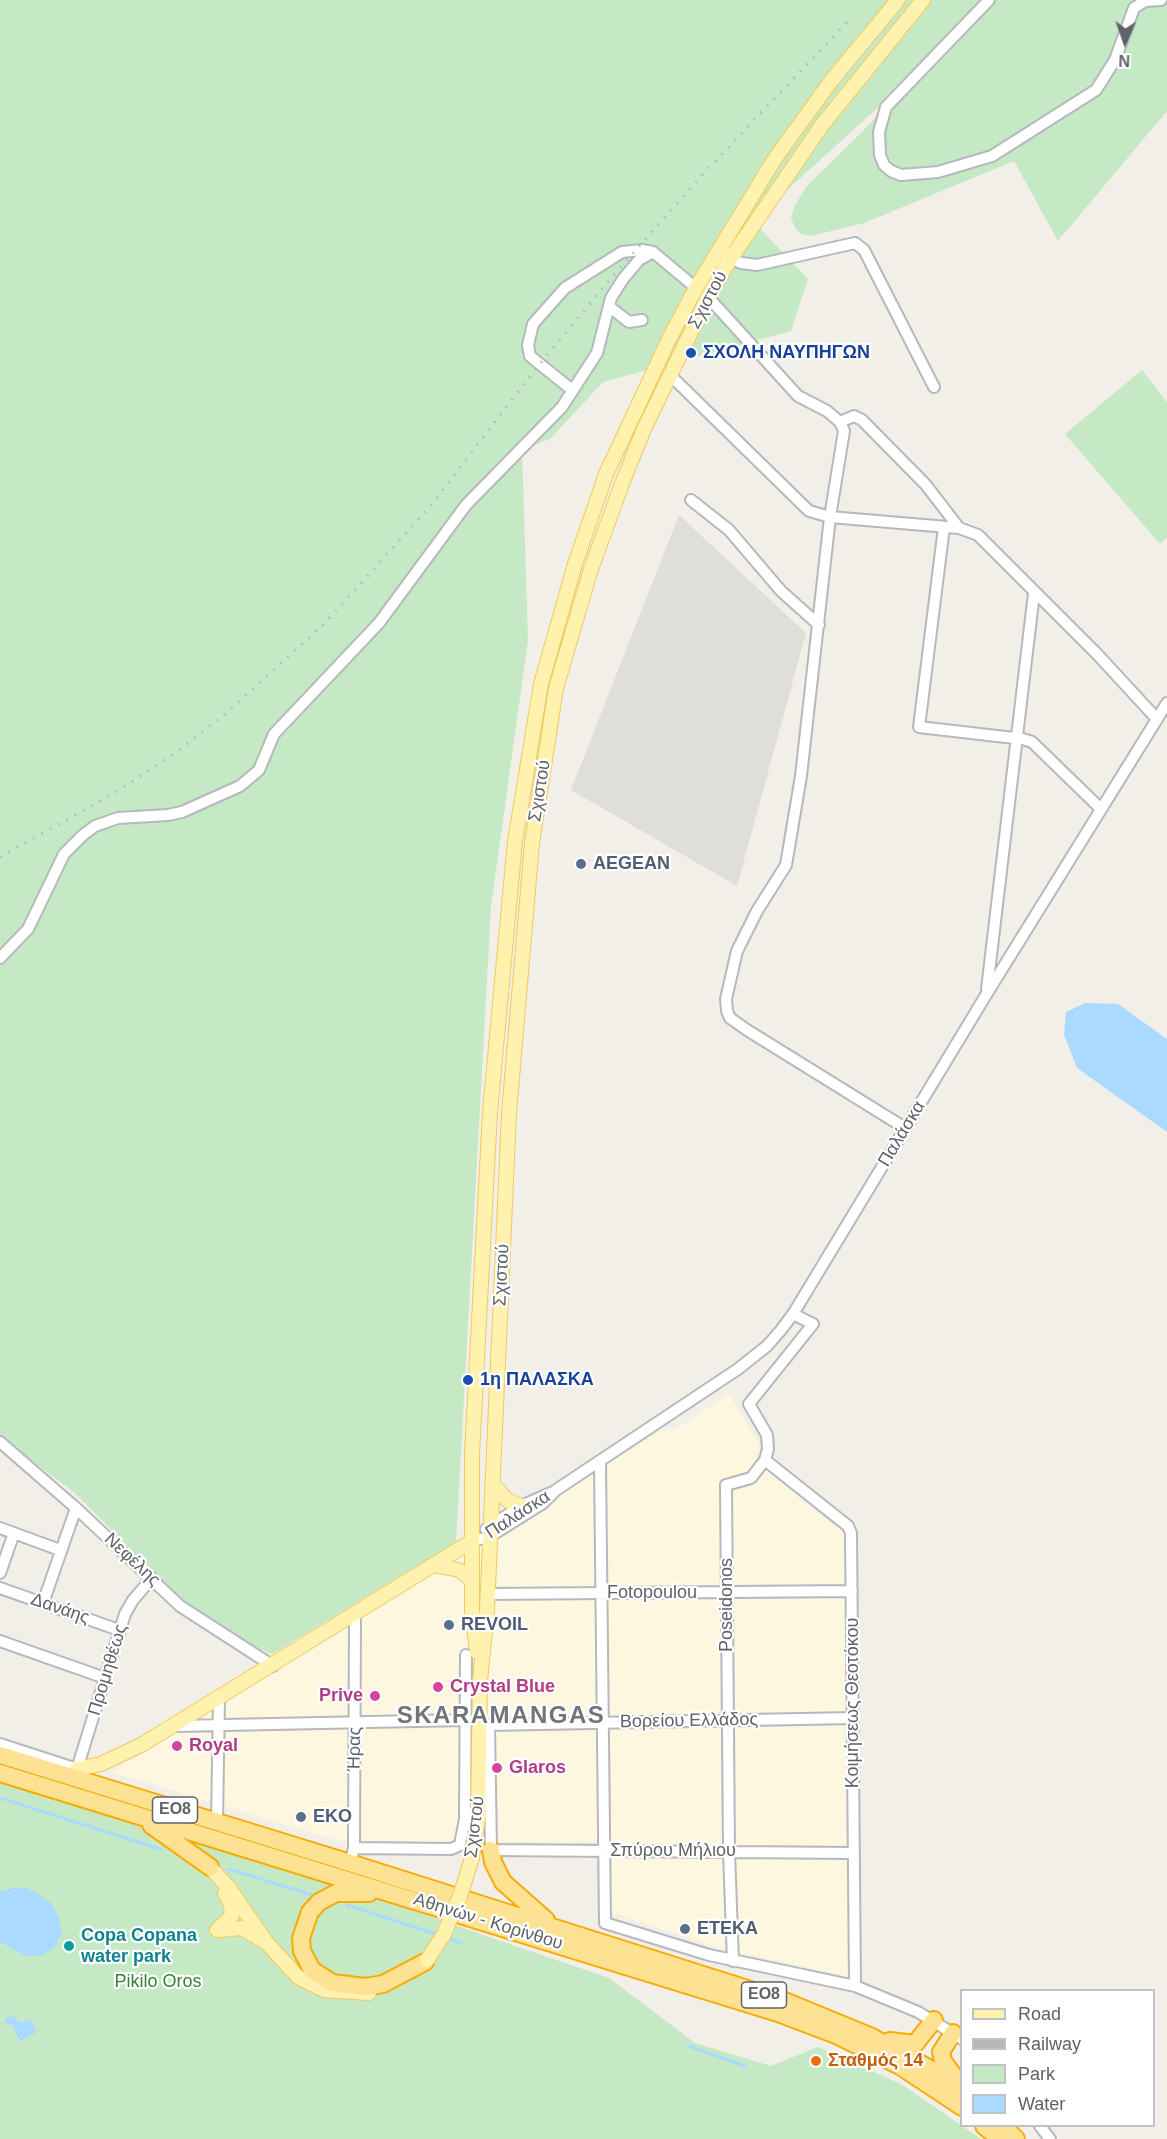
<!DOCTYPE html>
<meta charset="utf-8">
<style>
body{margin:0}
#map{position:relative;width:1167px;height:2139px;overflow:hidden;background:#f1efe8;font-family:Arial,sans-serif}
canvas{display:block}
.legend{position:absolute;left:960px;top:1989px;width:195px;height:138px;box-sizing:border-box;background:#fff;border:2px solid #bfc1c3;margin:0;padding:8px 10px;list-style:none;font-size:18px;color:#5f6368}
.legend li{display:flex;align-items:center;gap:12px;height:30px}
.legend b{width:30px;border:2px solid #bfc1c3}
.north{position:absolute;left:1095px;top:12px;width:60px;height:60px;-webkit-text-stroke:4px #fff;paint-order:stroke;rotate:182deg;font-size:16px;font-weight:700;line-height:24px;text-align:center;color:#5f6368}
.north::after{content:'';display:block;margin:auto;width:21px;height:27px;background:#5f6368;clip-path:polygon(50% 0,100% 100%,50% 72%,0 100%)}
</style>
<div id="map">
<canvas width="1167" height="2139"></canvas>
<ul class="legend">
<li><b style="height:8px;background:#fff2af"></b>Road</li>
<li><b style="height:8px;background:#b6b7b8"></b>Railway</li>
<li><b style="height:16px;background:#c5e8c5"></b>Park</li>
<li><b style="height:16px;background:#aadaff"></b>Water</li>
</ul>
<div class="north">N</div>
</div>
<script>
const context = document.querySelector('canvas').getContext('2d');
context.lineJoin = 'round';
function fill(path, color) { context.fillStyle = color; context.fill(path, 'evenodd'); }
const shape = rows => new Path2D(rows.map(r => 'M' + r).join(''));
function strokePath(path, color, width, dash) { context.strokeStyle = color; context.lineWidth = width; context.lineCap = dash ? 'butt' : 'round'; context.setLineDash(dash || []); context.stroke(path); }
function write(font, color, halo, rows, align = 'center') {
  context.font = font + ' Arial,sans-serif'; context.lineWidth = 4.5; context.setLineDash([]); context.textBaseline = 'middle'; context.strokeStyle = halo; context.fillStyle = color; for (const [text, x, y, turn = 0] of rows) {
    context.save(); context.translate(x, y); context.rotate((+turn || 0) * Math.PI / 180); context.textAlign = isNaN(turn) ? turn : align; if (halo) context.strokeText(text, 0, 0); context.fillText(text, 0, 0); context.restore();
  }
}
fill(shape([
 [729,1394,760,1446,756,1457,769,1472,831,1524,846,1533,848,1976,719,1948,610,1912,609,1842,343,1842,112,1772,665,1428,674,1430]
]), '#fef7e0');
fill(shape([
 [679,515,806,633,737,886,571,790]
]), '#e0deda');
fill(shape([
 [0,0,1167,0,1167,111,1058,241,1014,161,864,223,811,236,801,234,795,228,791,218,794,207,806,187,864,130,918,71,753,221,808,279,791,331,603,382,550,439,522,449,528,640,491,906,456,1542,272,1654,244,1642,185,1604,75,1493,0,1437],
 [1142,370,1167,402,1167,538,1160,544,1065,434],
 [0,1751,18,1754,323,1880,609,1978,695,2043,771,2066,818,2047,903,2085,981,2139,0,2139]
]), '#c5e8c5');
fill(shape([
 [1085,1003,1118,1004,1167,1039,1167,1132,1077,1068,1064,1035,1066,1012],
 [13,1888,27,1888,40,1895,51,1903,59,1918,62,1933,54,1948,41,1956,26,1956,0,1942,0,1892],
 [11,2015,21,2023,30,2019,37,2032,20,2041,12,2025,3,2022]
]), '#aadaff');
strokePath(shape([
 [0,1798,160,1849],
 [228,1869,316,1896],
 [347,1905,439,1935],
 [445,1937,461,1943],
 [688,2046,745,2066]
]), '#aadaff', 3);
const minor = shape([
 [989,0,886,107,879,132,880,155,884,165,891,171,901,175,938,172,992,156,1096,90,1115,60,1134,8,1145,1,1161,0],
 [725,256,741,263,757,265,855,243,864,250,934,387],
 [708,297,798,396,827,411,840,422,844,431,830,517,801,776,786,865,757,911,737,951,726,999,727,1011,730,1018,747,1030,905,1128],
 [611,308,629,322,642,320],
 [670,375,809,511,830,517,959,528,978,535,1097,654,1157,719],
 [571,389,536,361,530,356,528,345,533,324,565,288,622,252,642,250,653,252,696,288],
 [840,422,854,416,862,420,926,485,959,528],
 [691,500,729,530,781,591,819,625],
 [944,527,919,727,1023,739,1032,742,1100,808],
 [0,958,28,929,64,854,83,835,95,826,118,818,168,815,182,812,240,786,259,770,274,734,379,623,466,505,562,407,597,353,611,298,623,279,639,260,653,252],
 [987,989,1034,593],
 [0,1442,76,1508,180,1606,273,1666],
 [765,1460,848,1526,851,1533,855,1986],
 [600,1462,605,1923,709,1955,855,1986,918,2012,962,2039],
 [0,1528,60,1550],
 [486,1529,521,1506,553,1492],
 [472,1541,489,1537,543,1503,556,1490,738,1369,767,1346,781,1330,793,1314,986,995,1167,703],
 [0,1573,14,1533],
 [0,1588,119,1630],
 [487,1594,852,1591],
 [43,1603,76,1508],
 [0,1641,105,1678],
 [853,1718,489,1725,491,1850,854,1853],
 [176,1726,466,1720],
 [0,1744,77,1769,125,1614,133,1600,152,1578],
 [217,1822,219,1699],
 [354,1848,355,1614],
 [350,1863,354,1848,451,1849,460,1845,465,1819,466,1655],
 [733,1961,729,1852,726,1485,751,1478,765,1460,768,1449,767,1435,749,1404,813,1324,793,1314],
 [1040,2126,1050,2139]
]);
const major = shape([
 [492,1483,507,1500,521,1506],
 [434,1565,459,1570,472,1580],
 [477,1652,472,1611,472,1454,490,1112,515,841,541,684,575,564,606,474,669,339,696,288,774,160,831,81,898,0],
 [77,1769,101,1764,143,1744,472,1541],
 [478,1818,480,1681,487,1610,509,1113,532,843,556,688,591,569,623,481,644,429,708,297,731,258,822,125,923,0],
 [210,1867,229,1888,266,1942,298,1977,324,1990,369,1993],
 [217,1930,232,1916,231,1905,225,1893],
 [219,1930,242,1928,262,1940]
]);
const highway = shape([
 [0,1755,350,1863,782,2000,872,2037,941,2075,962,2090],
 [0,1773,778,2013,836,2035,900,2066,962,2107],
 [151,1825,210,1867],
 [491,1850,493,1862,503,1882,546,1920],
 [369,1893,336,1893,319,1902,310,1912,301,1938,302,1951,312,1970,332,1983,365,1987,383,1984,425,1962],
 [953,2033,941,2052,943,2061,957,2080],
 [890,2041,915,2044,934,2020],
 [984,2126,1000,2139],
 [1003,2126,1016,2139]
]);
strokePath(minor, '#b5b8bc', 14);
strokePath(major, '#f2c960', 16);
strokePath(highway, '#f9ab00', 20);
strokePath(minor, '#fff', 10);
strokePath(major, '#fff2af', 14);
strokePath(highway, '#fde293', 16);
strokePath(shape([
 [0,857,118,791,174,754,224,715,324,624,429,508,530,376,605,285,702,175,852,17]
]), '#b6b7b8', 3, [1.5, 8]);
const majorBridge = shape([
 [427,1960,444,1934,460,1896,472,1858,478,1818]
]);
strokePath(majorBridge, '#f2c960', 16, []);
strokePath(majorBridge, '#fff2af', 14);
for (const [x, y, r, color] of [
 [691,353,6,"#1a4fb4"],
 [581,864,6,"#5c6f8a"],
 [468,1380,6,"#1a4fb4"],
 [449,1625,6,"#5c6f8a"],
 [438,1687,6,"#d1479c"],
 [375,1696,6,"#d1479c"],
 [177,1746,6,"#d1479c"],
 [497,1768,6,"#d1479c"],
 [301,1817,6,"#5c6f8a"],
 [685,1929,6,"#5c6f8a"],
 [69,1946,6,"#0f9aa8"],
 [816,2061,6,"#e8710a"]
]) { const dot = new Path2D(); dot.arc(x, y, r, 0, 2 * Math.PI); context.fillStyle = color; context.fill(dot); strokePath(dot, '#fff', 2); }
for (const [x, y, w] of [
 [175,1810,45],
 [764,1995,45]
]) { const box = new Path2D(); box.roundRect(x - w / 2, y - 13, w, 26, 4.5); context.fillStyle = '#fff'; context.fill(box); strokePath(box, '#5f6368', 1.5); }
write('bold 16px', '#5f6368', null, [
 ["ΕΟ8",175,1810],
 ["ΕΟ8",764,1995]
]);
write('18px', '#5f6368', '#fff', [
 ["Σχιστού",708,300,-62],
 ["Σχιστού",540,791,-81],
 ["Παλάσκα",902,1134,-59],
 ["Σχιστού",502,1275,-87],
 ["Παλάσκα",518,1515,-33],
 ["Νεφέλης",132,1560,43],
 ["Fotopoulou",652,1593],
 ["Poseidonos",727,1605,-90],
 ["Δανάης",60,1609,19],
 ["Προμηθέως",108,1670,-73],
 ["Κοιμήσεως Θεοτόκου",853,1703,-90],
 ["Βορείου Ελλάδος",689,1721,-1],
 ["Ήρας",355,1749,-89],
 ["Σχιστού",475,1827,-83],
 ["Σπύρου Μήλιου",673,1851],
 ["Αθηνών - Κορίνθου",488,1922,17]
]);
write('bold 18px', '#164399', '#fff', [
 ["ΣΧΟΛΗ ΝΑΥΠΗΓΩΝ",703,353],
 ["1η ΠΑΛΑΣΚΑ",480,1380]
], 'left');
write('bold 18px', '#4e5e75', '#fff', [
 ["AEGEAN",593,864],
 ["REVOIL",461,1625],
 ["EKO",313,1817],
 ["ETEKA",697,1929]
], 'left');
write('bold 18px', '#b23c85', '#fff', [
 ["Crystal Blue",450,1687],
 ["Prive",363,1696,"right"],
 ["Royal",189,1746],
 ["Glaros",509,1768]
], 'left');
write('bold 18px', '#0d838f', '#fff', [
 ["Copa Copana",81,1936],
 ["water park",81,1957]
], 'left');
write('18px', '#348238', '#fff', [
 ["Pikilo Oros",158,1982]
]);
write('bold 18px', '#c56008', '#fff', [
 ["Σταθμός 14",828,2061]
], 'left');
context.letterSpacing = '1.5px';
write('bold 24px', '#70757a', '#fff', [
 ["SKARAMANGAS",501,1716]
]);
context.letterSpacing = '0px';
</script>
